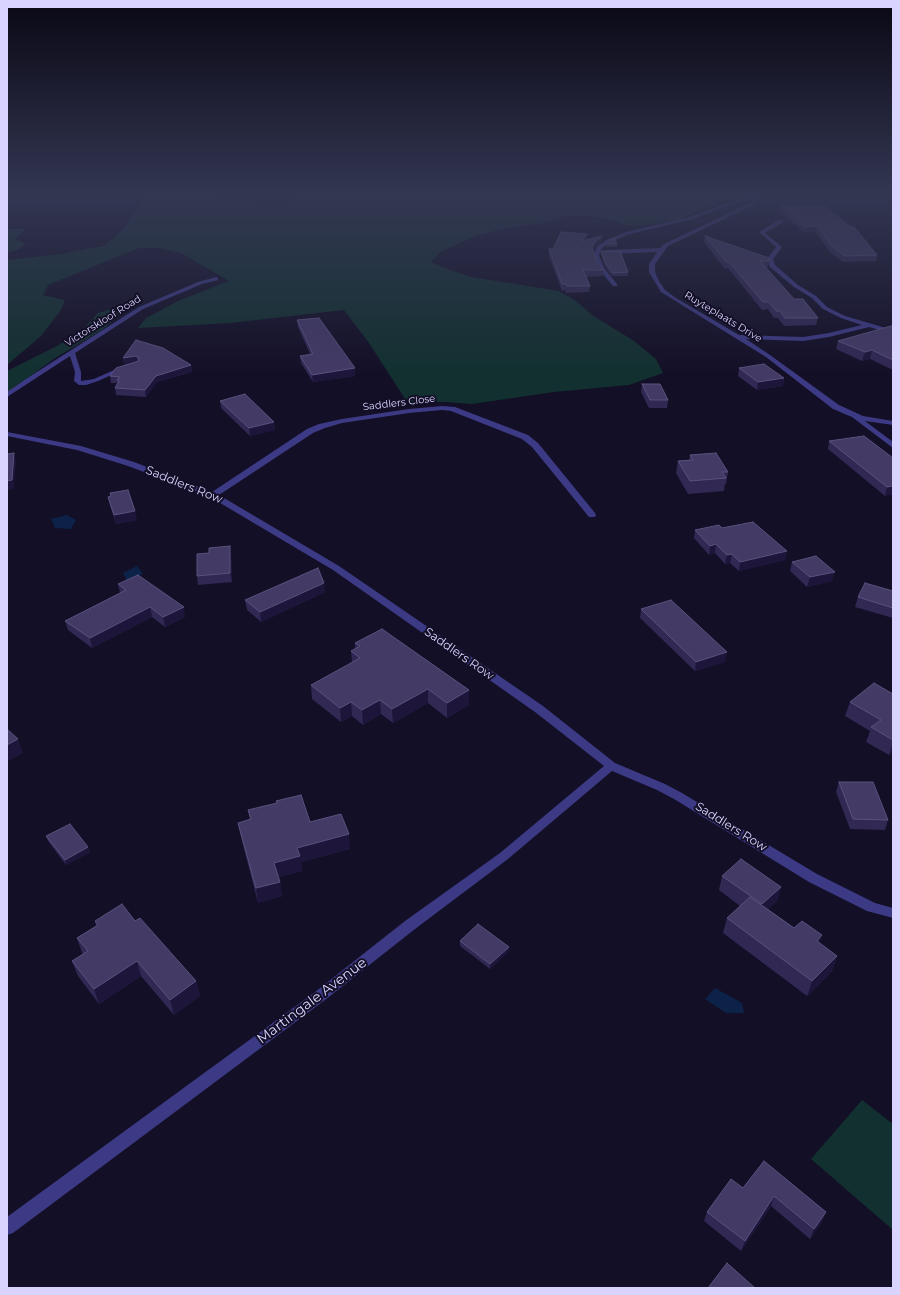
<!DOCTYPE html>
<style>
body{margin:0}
#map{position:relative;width:900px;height:1295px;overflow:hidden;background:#130f26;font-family:Montserrat,sans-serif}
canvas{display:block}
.frame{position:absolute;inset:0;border:8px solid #d9d4ff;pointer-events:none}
</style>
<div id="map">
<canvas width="900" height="1295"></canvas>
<div class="frame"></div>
</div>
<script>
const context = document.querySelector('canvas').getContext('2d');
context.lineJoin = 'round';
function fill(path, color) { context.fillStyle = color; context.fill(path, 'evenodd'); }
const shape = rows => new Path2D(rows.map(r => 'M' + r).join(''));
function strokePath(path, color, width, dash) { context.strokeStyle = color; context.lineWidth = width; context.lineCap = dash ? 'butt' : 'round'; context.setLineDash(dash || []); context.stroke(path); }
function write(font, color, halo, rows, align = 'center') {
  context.font = font + ' Montserrat,sans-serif'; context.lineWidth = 4; context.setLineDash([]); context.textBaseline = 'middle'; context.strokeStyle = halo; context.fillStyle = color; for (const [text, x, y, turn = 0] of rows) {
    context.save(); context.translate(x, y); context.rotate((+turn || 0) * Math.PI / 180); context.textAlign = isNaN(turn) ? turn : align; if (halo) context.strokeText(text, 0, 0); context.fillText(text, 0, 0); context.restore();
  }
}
fill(shape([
 [146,194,202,194,211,195,219,200,246,199,255,201,255,204,269,205,287,203,294,200,298,194,745,194,697,211,678,220,645,225,629,226,615,221,589,216,566,216,543,223,506,228,475,236,440,252,431,262,450,270,471,277,559,291,576,301,592,315,634,341,656,359,663,373,629,385,554,392,472,404,445,402,407,402,369,343,344,310,230,323,138,328,146,318,178,301,229,281,181,253,159,248,139,248,48,285,43,295,65,300,61,310,41,336,7,365,7,260,60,254,103,246,116,236,125,226,140,205,141,198],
 [7,229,26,229,15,239,26,244,17,250,7,253],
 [114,308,123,311,102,330,55,358,7,393,7,371,57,346,82,330,98,313],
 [862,1100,893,1124,893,1230,811,1159]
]), '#12302f');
fill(shape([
 [67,515,76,520,71,529,55,528,51,519],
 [137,566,143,574,127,581,123,573],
 [715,988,742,1003,744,1013,726,1013,705,999]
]), '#0c2248');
fill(shape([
 [756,194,761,194,754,205,668,246,655,264,655,272,659,281,665,290,676,298,739,335,803,337,829,333,862,325,841,318,823,309,812,298,794,287,770,267,767,259,776,247,759,232,779,220,783,220,783,222,765,233,782,247,773,259,775,265,798,285,816,296,827,307,845,316,893,330,893,334,869,327,829,337,803,341,746,339,770,355,839,405,863,416,893,421,893,425,865,421,893,442,893,448,852,417,833,409,766,357,661,292,649,272,649,264,657,252,607,254,604,252,607,250,660,248,664,244,750,203,753,200,736,203,693,219,630,234,610,242,601,249,599,255,604,268,617,284,617,286,613,286,598,268,593,255,597,247,606,240,626,232,689,217,733,201,755,196,756,194],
 [216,277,218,278,218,280,202,284,143,309,75,353,81,372,81,381,94,379,123,366,127,366,127,368,98,381,86,385,79,385,74,381,75,372,70,356,7,397,7,392,32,375,139,307,198,282,216,277],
 [442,406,455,407,528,435,538,443,595,513,596,515,595,517,589,517,532,447,522,439,451,411,442,410,409,413,342,423,325,428,313,433,219,495,339,566,543,706,615,763,665,784,682,793,817,874,875,903,893,908,893,918,867,911,809,882,674,799,657,790,612,771,508,859,415,929,325,1000,13,1233,7,1235,7,1217,315,992,405,921,500,853,604,766,535,712,333,570,210,497,128,466,77,450,7,436,7,432,81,446,134,462,212,492,307,429,319,424,342,419,409,409,442,406]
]), '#3d3a85');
fill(shape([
 [781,206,877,255,876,261,843,262,831,253,815,232,805,233,780,212],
 [602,236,601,242,593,250,597,262,604,270,603,276,586,277,590,286,589,292,566,293,565,290,562,291,549,256,549,249,553,249],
 [705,236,770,261,768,267,765,267,794,299,818,318,816,325,784,326,778,318,774,318,768,309,762,310,728,268,725,269,704,242],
 [606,244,617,244,617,247,605,247],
 [601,251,628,272,628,276,612,276,605,267,601,254],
 [297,320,355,376,313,382,301,363,300,356,310,354,298,327],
 [893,326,893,370,870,359,862,361,836,349,838,341],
 [136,340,191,365,192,372,157,382,146,397,116,395,115,388,117,383,111,383,110,376,131,364,124,365,123,358],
 [739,368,784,378,783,386,757,390,738,376],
 [642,384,668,400,667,408,649,408,641,392],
 [220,401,274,422,275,430,250,436,221,408],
 [829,441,893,458,893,494,885,496,828,449],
 [690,455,728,472,726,484,725,484,724,491,688,494,676,473,678,461,689,460],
 [110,493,137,520,116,524,110,505,108,497,111,496],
 [722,528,787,551,785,560,739,571,730,563,725,564,715,553,709,555,694,538,695,530],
 [209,553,231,555,232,582,198,585,197,576],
 [792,562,832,581,807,587,790,571],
 [118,584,185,617,165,627,152,617,92,648,68,630,65,621,120,593],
 [893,591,893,618,855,607,858,597],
 [325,592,261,622,247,610,245,600],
 [641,609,725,662,695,671,640,618],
 [355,643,469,705,447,718,428,703,393,723,381,714,363,725,352,716,341,722,312,699,311,685,352,663,351,651,355,649],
 [893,694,893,752,889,755,866,742,870,731,845,716,850,702],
 [839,782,888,820,885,830,850,829,836,792],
 [248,810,310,822,350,849,301,862,302,871,279,877,280,882,282,896,258,903,241,837,238,823,250,820],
 [46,836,90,852,66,865,48,841],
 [722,876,781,887,777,901,768,909,794,928,819,943,837,956,832,971,807,996,723,933,727,918,740,906,719,890],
 [95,921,135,921,196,981,200,996,174,1015,141,976,99,1004,78,976,72,961,83,954,82,953,77,938,96,926],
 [460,941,509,947,508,952,490,969,460,946],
 [764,1161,826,1212,822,1222,810,1239,771,1206,741,1251,704,1221,707,1212,743,1188]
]), '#312854');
fill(shape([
 [817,226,815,232,805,233,806,227],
 [587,234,587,240,582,241],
 [602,236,601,242,593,250,592,248,594,243],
 [872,350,870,359,862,361,865,352],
 [136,356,138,363,124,365,123,358],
 [191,365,192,372,157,382,146,397,145,390,156,376],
 [355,368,355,376,313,382,312,375],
 [784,378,783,386,757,390,758,382],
 [274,422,275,430,250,436,249,428],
 [14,453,16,461,14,489,7,490,7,481],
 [893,486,893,494,885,496,887,487],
 [135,511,137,520,116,524,114,515],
 [716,544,715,553,709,555,710,546],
 [230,546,231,555,232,582,230,573],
 [787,551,785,560,739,571,740,562],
 [732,554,730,563,725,564,727,555],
 [835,572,832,581,807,587,810,577],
 [324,583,325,592,261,622,260,612],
 [150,607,152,617,92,648,90,638],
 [184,607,185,617,165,627,163,617],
 [727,652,725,662,695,671,696,662],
 [428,689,428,703,393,723,392,709],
 [469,690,469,705,447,718,447,703],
 [380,700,381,714,363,725,362,710],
 [351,702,352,716,341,722,340,708],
 [18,739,23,753,7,762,7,745],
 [893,743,893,752,889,755],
 [349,834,350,849,301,862,302,871,276,878,274,863,297,848],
 [88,847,90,852,66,865,65,860],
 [280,882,282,896,258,903,256,888],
 [781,887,777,901,758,919,762,904],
 [822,935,817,950,817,941],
 [509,947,508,952,490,969,490,964],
 [837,956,832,971,807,996,812,981],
 [137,961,141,976,99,1004,94,989],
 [196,981,200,996,174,1015,170,1000],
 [774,1196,771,1206,741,1251,745,1241],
 [826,1212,822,1222,810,1239,814,1229]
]), '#1d163a');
const building = shape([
 [781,206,824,206,851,227,854,227,877,255,845,256,832,246,817,226,806,227,781,206],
 [561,232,587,234,582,241,602,236,594,243,592,248,597,262,604,270,583,270,590,286,567,286,566,284,562,284,549,249,553,249,561,232],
 [705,236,769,258,770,261,760,261,794,299,803,299,818,318,785,318,780,311,776,311,769,302,763,302,729,262,726,262,705,236],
 [615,239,617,244,606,244,611,240,615,239],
 [601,251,620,251,628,272,613,273,606,264,601,251],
 [319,318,355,368,312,375,300,356,313,354,297,320,319,318],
 [891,326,893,326,893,360,872,350,865,352,838,341,891,326],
 [136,340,163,348,191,365,156,376,145,390,115,388,119,381,117,380,120,377,110,376,116,368,139,361,139,358,136,356,123,358,136,340],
 [764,364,784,378,758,382,739,368,764,364],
 [642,384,660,384,668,400,650,400,642,384],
 [245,394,274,422,249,428,220,401,245,394],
 [864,436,893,458,893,486,887,487,829,441,864,436],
 [14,453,12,480,7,481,7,454,14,453],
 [716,453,728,472,722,472,726,478,690,481,678,461,693,460,690,455,716,453],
 [128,490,135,511,114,515,108,497,111,496,110,493,128,490],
 [753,522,787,551,740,562,732,554,727,555,716,544,710,546,695,530,719,525,722,528,753,522],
 [230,546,230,573,197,576,197,554,209,553,209,548,230,546],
 [816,556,835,572,810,577,792,562,816,556],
 [318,568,324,583,260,612,245,600,318,568],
 [138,575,184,607,163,617,150,607,90,638,65,621,126,590,118,584,138,575],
 [865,583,893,591,893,608,858,597,865,583],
 [671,600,727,652,696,662,641,609,671,600],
 [382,629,469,690,447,703,428,689,392,709,380,700,362,710,351,702,340,708,311,685,360,658,351,651,360,646,355,643,382,629],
 [874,683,893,694,893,740,871,727,881,720,850,702,874,683],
 [7,729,18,739,7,745,7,729],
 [839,782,873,782,888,820,853,819,839,782],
 [301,795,310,822,341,814,349,834,297,848,300,856,274,863,280,882,256,888,238,823,251,819,248,810,277,803,276,801,301,795],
 [70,824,88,847,65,860,46,836,70,824],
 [741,859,781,887,762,904,722,876,741,859],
 [750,897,794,928,802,921,822,935,817,941,837,956,812,981,727,918,750,897],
 [122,904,135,921,140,918,196,981,170,1000,137,961,94,989,72,961,88,951,77,938,98,925,95,921,122,904],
 [478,924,509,947,490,964,460,941,478,924],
 [764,1161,826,1212,814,1229,774,1196,745,1241,707,1212,731,1179,743,1188,764,1161],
 [727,1263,755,1288,708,1288,727,1263]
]);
fill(building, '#433a66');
strokePath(building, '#5a527e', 1);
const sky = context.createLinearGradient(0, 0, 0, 376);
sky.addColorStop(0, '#0a0815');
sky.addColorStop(0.52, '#333752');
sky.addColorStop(1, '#33375200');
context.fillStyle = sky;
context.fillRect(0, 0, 900, 376);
write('10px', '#d9d4ff', '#130f26', [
 ["Ruyteplaats Drive",723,317,31],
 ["Victorskloof Road",103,321,-32],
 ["Saddlers Close",399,403,-7]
]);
write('12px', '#d9d4ff', '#130f26', [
 ["Saddlers Row",184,485,22],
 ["Saddlers Row",459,654,35],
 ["Saddlers Row",731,827,32]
]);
write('14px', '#d9d4ff', '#130f26', [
 ["Martingale Avenue",312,1001,-37]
]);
</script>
